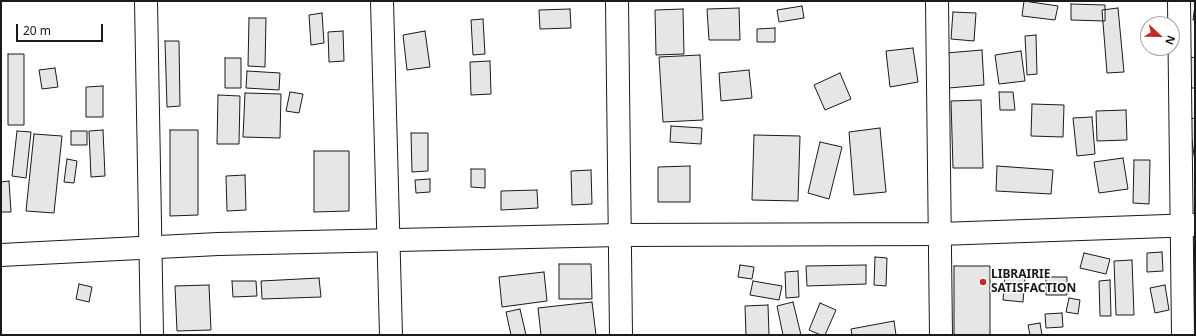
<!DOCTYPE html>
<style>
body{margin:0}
#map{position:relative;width:1196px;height:336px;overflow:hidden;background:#fff;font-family:"Noto Sans",sans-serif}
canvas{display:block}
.frame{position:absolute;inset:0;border:2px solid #1a1a1a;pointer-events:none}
.north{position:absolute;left:1140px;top:16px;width:40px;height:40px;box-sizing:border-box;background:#fff;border:1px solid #a3a3a3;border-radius:50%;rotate:112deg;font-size:11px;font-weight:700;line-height:16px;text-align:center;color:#1a1a1a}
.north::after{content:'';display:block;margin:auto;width:14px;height:18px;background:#c62828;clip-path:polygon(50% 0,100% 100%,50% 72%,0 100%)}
.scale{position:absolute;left:16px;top:24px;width:87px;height:18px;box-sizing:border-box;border:2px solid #1a1a1a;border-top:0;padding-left:5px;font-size:12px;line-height:14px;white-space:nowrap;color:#1a1a1a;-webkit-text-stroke:3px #fff;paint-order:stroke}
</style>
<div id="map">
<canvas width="1196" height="336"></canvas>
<div class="frame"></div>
<div class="north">N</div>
<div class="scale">20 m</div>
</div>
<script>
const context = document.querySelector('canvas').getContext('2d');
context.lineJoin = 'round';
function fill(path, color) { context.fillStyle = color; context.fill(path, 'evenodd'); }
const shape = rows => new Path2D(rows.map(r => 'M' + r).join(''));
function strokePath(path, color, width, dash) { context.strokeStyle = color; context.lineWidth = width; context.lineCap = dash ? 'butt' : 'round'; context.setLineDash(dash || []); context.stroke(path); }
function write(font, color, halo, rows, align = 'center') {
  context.font = font + ' "Noto Sans",sans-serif'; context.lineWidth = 3; context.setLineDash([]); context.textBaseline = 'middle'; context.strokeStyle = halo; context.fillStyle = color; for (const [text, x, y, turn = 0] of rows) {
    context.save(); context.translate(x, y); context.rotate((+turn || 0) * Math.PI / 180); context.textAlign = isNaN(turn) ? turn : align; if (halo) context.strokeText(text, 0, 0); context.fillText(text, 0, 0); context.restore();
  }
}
const building = shape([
 [1024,1,1058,6,1055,20,1022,16,1024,1],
 [1071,4,1105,5,1105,21,1071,20,1071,4],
 [1195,5,1195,20,1193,20,1195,5],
 [802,6,804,18,779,22,777,10,802,6],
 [739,8,740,40,709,40,707,9,739,8],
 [1118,8,1124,72,1107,73,1102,10,1118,8],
 [570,9,571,28,540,29,539,10,570,9],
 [683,9,684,54,656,55,655,10,683,9],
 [953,12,976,13,974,41,951,39,953,12],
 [322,13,324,43,311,45,309,15,322,13],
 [249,18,266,18,265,67,248,66,249,18],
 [483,19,485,54,473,55,471,20,483,19],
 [775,28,775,42,757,42,757,29,775,28],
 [343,31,344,61,329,62,328,32,343,31],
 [425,31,430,67,407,70,403,35,425,31],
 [1036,35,1037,74,1027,75,1025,36,1036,35],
 [165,41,179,41,180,106,167,107,165,41],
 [913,48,918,82,890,87,886,51,913,48],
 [982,50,984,85,949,88,946,53,982,50],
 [1021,51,1025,81,999,84,995,55,1021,51],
 [8,54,24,54,24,125,8,125,8,54],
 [700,55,703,120,663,122,659,57,700,55],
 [1195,57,1195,88,1190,88,1190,58,1195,57],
 [225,58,241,58,241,88,225,88,225,58],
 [490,61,491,94,471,95,470,62,490,61],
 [55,68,58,87,42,89,39,70,55,68],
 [749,70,752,98,721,101,719,73,749,70],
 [247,71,280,73,279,90,246,88,247,71],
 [840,73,851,99,825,110,814,85,840,73],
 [103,86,103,117,86,117,86,87,103,86],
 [290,92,303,94,299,113,286,111,290,92],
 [999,92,1013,92,1015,110,1000,110,999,92],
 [245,93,281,94,280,138,243,137,245,93],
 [218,95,240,96,239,144,217,144,218,95],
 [981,100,983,168,953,168,951,101,981,100],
 [1032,104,1064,105,1063,137,1031,136,1032,104],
 [1126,110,1127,140,1097,141,1096,111,1126,110],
 [1092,117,1095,154,1077,156,1073,118,1092,117],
 [1195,118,1195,162,1189,119,1195,118],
 [671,126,702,128,701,144,670,142,671,126],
 [880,128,886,192,854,195,849,132,880,128],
 [103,130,105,176,91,177,89,131,103,130],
 [170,130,198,130,198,215,170,216,170,130],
 [17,131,31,132,26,178,12,176,17,131],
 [71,131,87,131,87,145,71,145,71,131],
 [411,133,428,133,428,171,412,172,411,133],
 [34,134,62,136,54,213,26,211,34,134],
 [754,135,800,136,798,201,752,200,754,135],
 [820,142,842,147,829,199,808,193,820,142],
 [314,151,349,151,349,211,314,212,314,151],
 [1123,158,1128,189,1099,193,1094,162,1123,158],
 [67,159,77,161,74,183,64,182,67,159],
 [1134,160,1150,160,1149,204,1133,203,1134,160],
 [690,166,690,202,658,202,658,167,690,166],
 [997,166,1053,170,1051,194,996,191,997,166],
 [471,169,485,169,485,188,471,187,471,169],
 [591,170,592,204,572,205,571,171,591,170],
 [245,175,246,210,227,211,226,176,245,175],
 [430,179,430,192,416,193,415,180,430,179],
 [9,181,11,212,1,212,1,182,9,181],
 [537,190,538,208,501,210,501,191,537,190],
 [1162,252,1163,271,1147,272,1147,253,1162,252],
 [1084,253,1110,259,1106,274,1080,268,1084,253],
 [875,257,887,258,886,286,874,285,875,257],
 [1132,260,1134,315,1116,315,1114,261,1132,260],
 [559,264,591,264,592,299,559,299,559,264],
 [740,265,754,267,752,279,738,277,740,265],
 [866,265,866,284,807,286,806,266,866,265],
 [954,266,990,266,990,335,954,335,954,266],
 [798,271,799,297,786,298,785,272,798,271],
 [544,272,547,301,502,307,499,277,544,272],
 [1005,276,1025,277,1023,302,1003,300,1005,276],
 [1046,277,1067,277,1067,295,1046,295,1046,277],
 [319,278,321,297,262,299,261,281,319,278],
 [1110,280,1111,316,1100,316,1099,281,1110,280],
 [232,281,256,281,257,296,233,297,232,281],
 [753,281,782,286,779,300,750,295,753,281],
 [79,284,92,287,89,302,76,299,79,284],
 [209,285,211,330,177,331,175,286,209,285],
 [1165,285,1169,310,1155,313,1150,288,1165,285],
 [1069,298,1080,300,1078,314,1066,312,1069,298],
 [592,302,596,335,541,335,538,308,592,302],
 [793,302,801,335,783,335,777,306,793,302],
 [820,303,836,310,825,335,821,335,809,330,820,303],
 [768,305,769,335,746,335,745,306,768,305],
 [520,309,526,335,511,335,506,312,520,309],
 [1062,313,1063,327,1046,328,1045,314,1062,313],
 [894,321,896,335,852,335,851,329,894,321],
 [1040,323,1042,335,1030,335,1028,325,1040,323]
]);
fill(building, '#e6e6e6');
strokePath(building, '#1a1a1a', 1);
const street = shape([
 [146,1,152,335],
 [382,1,391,335],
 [617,1,621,335],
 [937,1,941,335],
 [1179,1,1183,335]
]);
const primary = shape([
 [1,255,218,244,620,235,940,234,1195,225]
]);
strokePath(street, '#1a1a1a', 24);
strokePath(primary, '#1a1a1a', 24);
strokePath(street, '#fff', 22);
strokePath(primary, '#fff', 22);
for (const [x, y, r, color] of [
 [983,282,4,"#c62828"]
]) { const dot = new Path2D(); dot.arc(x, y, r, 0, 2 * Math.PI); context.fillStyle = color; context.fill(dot); strokePath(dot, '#fff', 1.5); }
write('bold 12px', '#1a1a1a', '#fff', [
 ["LIBRAIRIE",991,275],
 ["SATISFACTION",991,289]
], 'left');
</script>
